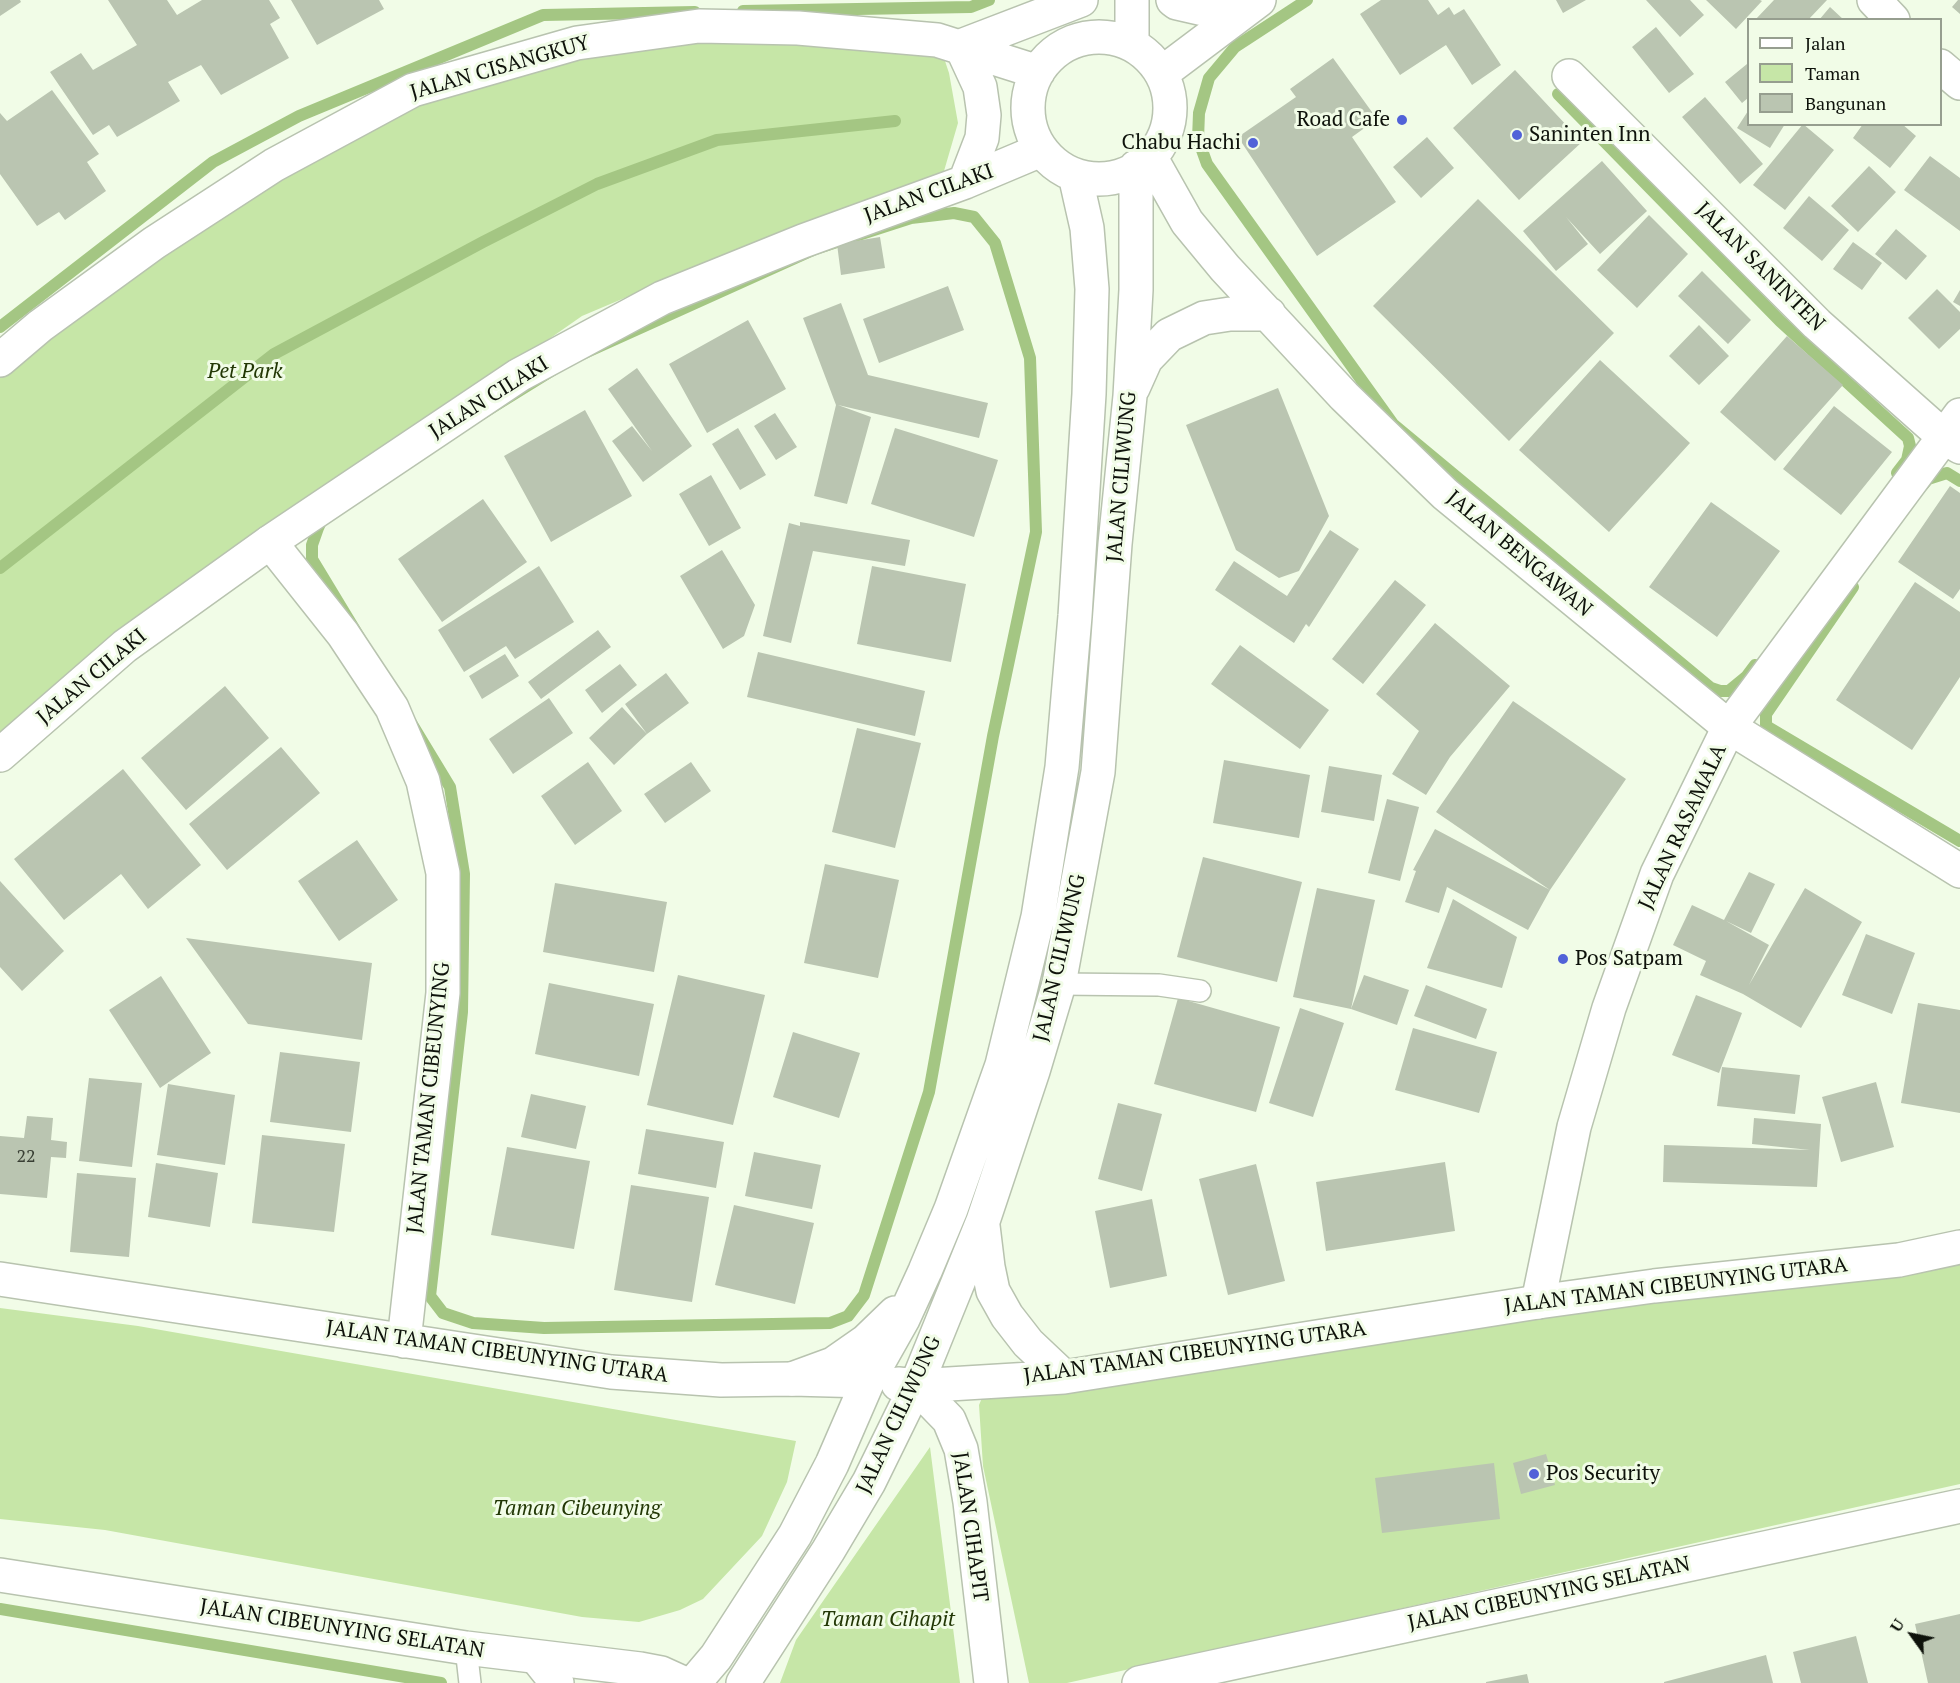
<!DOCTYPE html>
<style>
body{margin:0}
#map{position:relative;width:1960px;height:1683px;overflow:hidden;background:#f1fce7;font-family:"PT Serif",serif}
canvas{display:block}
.legend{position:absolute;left:1747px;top:18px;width:195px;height:108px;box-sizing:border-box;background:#f1fce7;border:2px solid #969e8f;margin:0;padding:8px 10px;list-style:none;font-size:18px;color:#0e120b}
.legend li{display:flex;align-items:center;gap:12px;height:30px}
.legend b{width:30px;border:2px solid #969e8f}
.north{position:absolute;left:1882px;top:1605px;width:60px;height:60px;-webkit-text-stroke:4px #f1fce7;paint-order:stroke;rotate:303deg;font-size:16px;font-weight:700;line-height:24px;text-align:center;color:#0e120b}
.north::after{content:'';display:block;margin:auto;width:21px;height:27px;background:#0e120b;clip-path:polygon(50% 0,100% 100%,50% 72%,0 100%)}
</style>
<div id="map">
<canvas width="1960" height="1683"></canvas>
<ul class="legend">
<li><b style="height:8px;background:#fff"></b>Jalan</li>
<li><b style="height:16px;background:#c6e6a7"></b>Taman</li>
<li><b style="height:16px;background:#bac5b1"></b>Bangunan</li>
</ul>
<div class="north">U</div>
</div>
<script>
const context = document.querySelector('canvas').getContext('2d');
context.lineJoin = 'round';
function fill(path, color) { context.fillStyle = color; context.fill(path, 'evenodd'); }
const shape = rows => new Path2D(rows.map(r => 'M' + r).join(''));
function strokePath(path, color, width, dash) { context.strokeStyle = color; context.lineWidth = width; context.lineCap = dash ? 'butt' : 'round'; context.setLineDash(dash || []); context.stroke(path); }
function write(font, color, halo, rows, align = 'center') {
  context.font = font + ' "PT Serif",serif'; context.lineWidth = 6; context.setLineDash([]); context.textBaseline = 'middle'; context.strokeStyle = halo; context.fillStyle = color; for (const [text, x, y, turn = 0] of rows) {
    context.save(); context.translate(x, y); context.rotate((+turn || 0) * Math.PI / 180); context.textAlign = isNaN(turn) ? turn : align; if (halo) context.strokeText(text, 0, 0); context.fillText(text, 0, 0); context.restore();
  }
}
fill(shape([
 [573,36,941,49,949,73,958,123,944,171,797,225,582,316,270,534,0,743,0,378,151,257,371,112],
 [1960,1257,1960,1484,1067,1683,1029,1683,983,1466,979,1405,988,1384,1642,1296,1876,1279],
 [0,1308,138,1326,796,1441,787,1482,762,1536,703,1599,680,1610,639,1622,582,1617,105,1530,0,1519],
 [930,1447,960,1683,780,1683,796,1640]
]), '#c6e6a7');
strokePath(shape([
 [1307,0,1235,47,1209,78,1199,113,1198,139,1207,164,1393,424,1711,688,1720,691,1729,691,1746,677,1755,665],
 [743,11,971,7,989,0],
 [1558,94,1780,321,1908,438,1910,446,1907,460,1897,473],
 [954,213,974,217,995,243,1030,358,1036,532,993,736,929,1092,864,1295,848,1316,830,1323,544,1328,473,1323,443,1313,430,1296,462,1012,464,874,450,787,312,559,312,545,318,528,322,519,351,495,569,360,815,249,911,218,954,213],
 [0,327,213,162,299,116,543,15,695,12],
 [1922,486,1928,479,1947,473,1960,481],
 [0,568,274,354,483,242,597,184,717,140,895,121],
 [1853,587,1766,714,1766,726,1960,841],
 [0,1609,441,1683]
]), '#a4c683', 12);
fill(shape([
 [0,0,20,0,21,2,0,16],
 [108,0,167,0,177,15,202,0,269,0,280,18,270,24,289,58,221,95,201,65,168,82,180,101,117,137,109,125,93,135,50,72,81,53,93,70,137,45],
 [291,0,379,0,384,9,317,45],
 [1381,0,1428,0,1438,15,1449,7,1454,15,1464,9,1501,65,1472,85,1446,45,1400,75,1360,14],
 [1556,0,1586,0,1563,13],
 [1646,0,1690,0,1704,15,1680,37],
 [1706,0,1760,0,1762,1,1736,29],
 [1774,0,1827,0,1808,20,1755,20],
 [1958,0,1960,0,1960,14,1952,7],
 [1830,7,1844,20,1819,20],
 [1656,27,1694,74,1669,93,1632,47],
 [1333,58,1377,119,1352,137,1396,202,1317,256,1238,137,1296,97,1290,89],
 [1747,64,1748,66,1748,98,1742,103,1725,82],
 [1515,70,1582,142,1519,200,1453,128],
 [52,90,99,154,87,162,106,191,65,220,59,212,37,226,0,174,0,113,7,121],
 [1705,97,1763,164,1740,184,1682,117],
 [1748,111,1748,124,1785,124,1770,148,1737,128],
 [1803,124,1834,150,1785,210,1753,185],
 [1863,124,1902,124,1916,136,1890,168,1853,138],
 [1427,137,1454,168,1421,198,1393,167],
 [1930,156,1960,178,1960,231,1904,190],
 [1602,161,1647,211,1600,254,1566,217,1588,244,1556,271,1523,231],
 [1869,166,1896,192,1858,232,1831,206],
 [1809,196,1849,230,1822,261,1783,228],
 [1478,199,1614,333,1509,441,1373,306],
 [1649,215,1688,254,1637,308,1597,270],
 [1896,229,1927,256,1906,280,1875,254],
 [880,237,885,268,841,275,837,244],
 [1853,242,1882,263,1862,290,1833,269],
 [1702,271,1751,320,1728,344,1678,296],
 [948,286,964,330,879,363,863,319],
 [1937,289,1960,312,1960,329,1939,349,1908,318],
 [1960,290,1960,306,1953,302],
 [841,303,868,375,988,403,979,438,838,405,871,417,847,504,814,496,836,405,803,318],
 [748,320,786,389,707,433,669,364],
 [1699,325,1729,356,1699,385,1669,356],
 [1787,336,1843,385,1775,461,1720,412],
 [1600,360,1690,443,1609,532,1519,450],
 [637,368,692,446,643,482,612,441,632,426,652,451,608,389],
 [1278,388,1329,516,1299,571,1279,578,1236,550,1186,425],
 [1834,406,1892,452,1841,515,1783,469],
 [585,410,632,496,551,542,504,456],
 [775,413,797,447,776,460,754,426],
 [738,428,766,475,740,490,712,444],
 [895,428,998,460,974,537,871,504],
 [711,475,741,528,709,546,679,494],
 [1950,486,1960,493,1960,589,1953,599,1898,562],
 [483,499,527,562,442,622,398,559],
 [1711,502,1780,551,1717,637,1649,587],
 [800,522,910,540,905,566,813,551,791,643,763,636,789,523,800,526],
 [1330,530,1359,549,1309,627,1306,624,1294,643,1215,590,1234,561,1287,596],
 [722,550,755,605,744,636,723,649,680,576],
 [539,566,574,622,515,659,506,646,464,672,438,630],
 [872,566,966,584,951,662,857,644],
 [1395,580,1426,605,1363,684,1332,659],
 [1915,582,1960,612,1960,677,1912,750,1836,700],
 [1435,623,1510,686,1450,757,1426,795,1392,774,1419,731,1376,694],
 [598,630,611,647,541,699,528,682],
 [1240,645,1329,710,1300,749,1211,684],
 [758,652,925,691,915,736,747,697],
 [505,654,519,676,482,699,469,676],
 [620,664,637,685,602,713,585,690],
 [666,673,689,703,647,734,625,704],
 [225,686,269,738,186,810,141,758],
 [549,698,573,733,513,774,489,739],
 [1513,701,1626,779,1550,890,1436,812],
 [622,707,647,734,614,765,589,738],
 [857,728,921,743,895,848,832,832],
 [281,747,320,793,227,870,189,824],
 [1224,760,1310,775,1299,838,1213,823],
 [588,762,622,811,575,845,541,796],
 [691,762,711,791,665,823,644,794],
 [1329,766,1382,775,1374,821,1321,812],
 [123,769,201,865,148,909,121,874,64,920,14,859],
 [1387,799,1419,807,1400,881,1368,873],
 [1435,829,1550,890,1528,930,1447,887,1439,913,1405,902,1416,871,1413,870],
 [357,840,398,900,339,941,298,881],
 [1203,857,1302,882,1277,982,1177,957],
 [825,864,899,880,878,978,804,963],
 [1749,872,1775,884,1751,933,1726,921,1769,945,1749,985,1805,888,1862,922,1801,1028,1743,994,1700,975,1706,961,1673,945,1692,905,1724,920],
 [0,881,64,951,22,991,0,967],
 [555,883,667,902,654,972,543,952],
 [1317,888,1375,900,1351,1009,1293,997],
 [1453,899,1517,937,1502,988,1427,968],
 [1866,934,1915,953,1892,1014,1842,995],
 [186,938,372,963,362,1040,248,1024],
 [678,975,765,995,733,1125,647,1105],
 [1364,975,1409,990,1397,1025,1351,1009],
 [161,976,211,1053,160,1088,109,1010],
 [549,983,654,1004,639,1076,535,1054],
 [1426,985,1487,1009,1476,1039,1414,1016],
 [1696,995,1742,1013,1719,1073,1672,1055],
 [1178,998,1280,1027,1256,1112,1154,1084],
 [1918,1003,1960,1010,1960,1113,1901,1103],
 [1300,1008,1344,1023,1313,1117,1269,1103],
 [1413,1028,1497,1052,1479,1113,1395,1090],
 [793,1032,860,1053,839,1118,773,1097],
 [280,1052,360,1062,351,1132,270,1122],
 [1722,1067,1800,1075,1795,1114,1717,1106],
 [89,1078,142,1083,132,1167,79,1161],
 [1876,1082,1894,1147,1841,1162,1822,1097],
 [168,1084,235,1095,225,1165,157,1155],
 [531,1094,586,1106,576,1149,521,1137],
 [1118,1103,1162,1114,1142,1191,1098,1179],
 [27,1116,53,1118,51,1140,67,1142,66,1158,51,1157,47,1198,0,1194,0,1136,24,1138],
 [1754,1118,1821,1124,1817,1187,1663,1182,1664,1145,1810,1150,1752,1144],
 [646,1129,724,1142,716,1188,638,1174],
 [262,1135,345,1144,334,1232,252,1223],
 [507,1147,590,1161,574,1249,491,1235],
 [754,1152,821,1165,812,1209,745,1196],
 [1445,1162,1455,1231,1326,1251,1316,1182],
 [156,1163,218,1173,210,1227,148,1217],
 [1256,1164,1285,1281,1228,1295,1199,1179],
 [77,1173,136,1178,129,1257,70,1252],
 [631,1185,709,1197,692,1302,614,1290],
 [1152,1199,1167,1276,1110,1288,1095,1211],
 [734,1205,814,1223,795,1304,715,1285],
 [1546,1454,1555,1485,1521,1494,1513,1463],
 [1494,1463,1500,1519,1382,1533,1375,1478],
 [1960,1614,1960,1683,1928,1683,1915,1624],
 [1856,1636,1868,1683,1801,1683,1793,1652],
 [1766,1655,1773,1683,1664,1683,1664,1682],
 [1527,1674,1529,1683,1486,1683,1486,1682]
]), '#bac5b1');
const service = shape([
 [1059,984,1159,985,1200,991],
 [466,1648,470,1683]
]);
const minor = shape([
 [1874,0,1893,20],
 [1940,66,1960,83],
 [1569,76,1817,324,1943,436,1960,447],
 [270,542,343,634,392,708,423,781,443,873,443,993,404,1341],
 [0,1279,611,1372,721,1380,792,1379,868,1381],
 [1538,1302,1574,1127,1609,1008,1657,874,1729,727,1960,415],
 [0,1575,466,1648,640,1669,661,1673,683,1683]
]);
const tertiary = shape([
 [1173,0,1177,3,1212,11,1243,11],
 '1028 108a71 71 0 1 1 142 0a71 71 0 1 1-142 0Z',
 [1132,44,1132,0],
 [961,46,980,87,984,115,982,138,965,182],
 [961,46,1081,0],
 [1162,73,1259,0],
 [1151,158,1187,222,1225,268,1344,396,1445,494,1729,727,1960,871],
 [0,360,40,326,154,243,274,165,413,90,577,43,699,26,798,28,937,40,1038,72],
 [1133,388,1146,359,1169,335,1204,318,1230,314,1269,314],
 [0,755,125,646,270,542,519,375,662,298,803,241,965,182,1041,150],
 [983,1226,988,1267,993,1291,1007,1316,1028,1343,1064,1377],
 [792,1379,833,1364,866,1341,895,1313],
 [898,1384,916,1386,1064,1377,1538,1302,1654,1286,1899,1260,1960,1247],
 [916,1386,949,1420,961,1449,970,1502,991,1683],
 [537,1658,557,1683],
 [694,1683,716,1657,795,1535,832,1464,868,1381,903,1319,925,1271,951,1209,1002,1065,1038,917,1062,767,1075,616,1089,394,1092,289,1087,228,1075,175],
 [743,1683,828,1551,869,1482,916,1386,983,1221,1033,1071,1059,984,1098,772,1115,544,1130,396,1136,290,1136,167],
 [1139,1683,1960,1506]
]);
strokePath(service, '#b8c3af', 24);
strokePath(minor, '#b8c3af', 36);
strokePath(tertiary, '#b8c3af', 36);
strokePath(service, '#fff', 21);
strokePath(minor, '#fff', 33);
strokePath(tertiary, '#fff', 33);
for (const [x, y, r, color] of [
 [1402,120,6,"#5162d8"],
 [1517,135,6,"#5162d8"],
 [1253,143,6,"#5162d8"],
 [1563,959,6,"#5162d8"],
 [1534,1474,6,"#5162d8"]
]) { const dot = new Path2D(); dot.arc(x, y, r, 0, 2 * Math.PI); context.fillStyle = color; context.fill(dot); strokePath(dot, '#f1fce7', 2); }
write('18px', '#393f34', null, [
 ["22",26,1157]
]);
write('21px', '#0e120b', '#f1fce7', [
 ["JALAN CISANGKUY",500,68,-16],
 ["JALAN CILAKI",929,194,-20],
 ["JALAN SANINTEN",1760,267,45],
 ["JALAN CILAKI",489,398,-32],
 ["JALAN CILIWUNG",1122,477,-85],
 ["JALAN BENGAWAN",1519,554,40],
 ["JALAN CILAKI",92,677,-40],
 ["JALAN RASAMALA",1683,827,-65],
 ["JALAN CILIWUNG",1060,958,-77],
 ["JALAN TAMAN CIBEUNYING",429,1098,-84],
 ["JALAN TAMAN CIBEUNYING UTARA",1676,1286,-7],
 ["JALAN TAMAN CIBEUNYING UTARA",497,1352,8],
 ["JALAN TAMAN CIBEUNYING UTARA",1195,1353,-8],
 ["JALAN CILIWUNG",899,1415,-65],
 ["JALAN CIHAPIT",970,1527,82],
 ["JALAN CIBEUNYING SELATAN",1549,1594,-12],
 ["JALAN CIBEUNYING SELATAN",342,1629,9]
]);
write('21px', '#0e120b', '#f1fce7', [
 ["Road Cafe",1390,120,"right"],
 ["Saninten Inn",1529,135],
 ["Chabu Hachi",1241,143,"right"],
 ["Pos Satpam",1575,959],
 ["Pos Security",1546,1474]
], 'left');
write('italic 21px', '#223705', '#f1fce7', [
 ["Pet Park",245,372],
 ["Taman Cibeunying",577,1509],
 ["Taman Cihapit",888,1620]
]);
</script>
